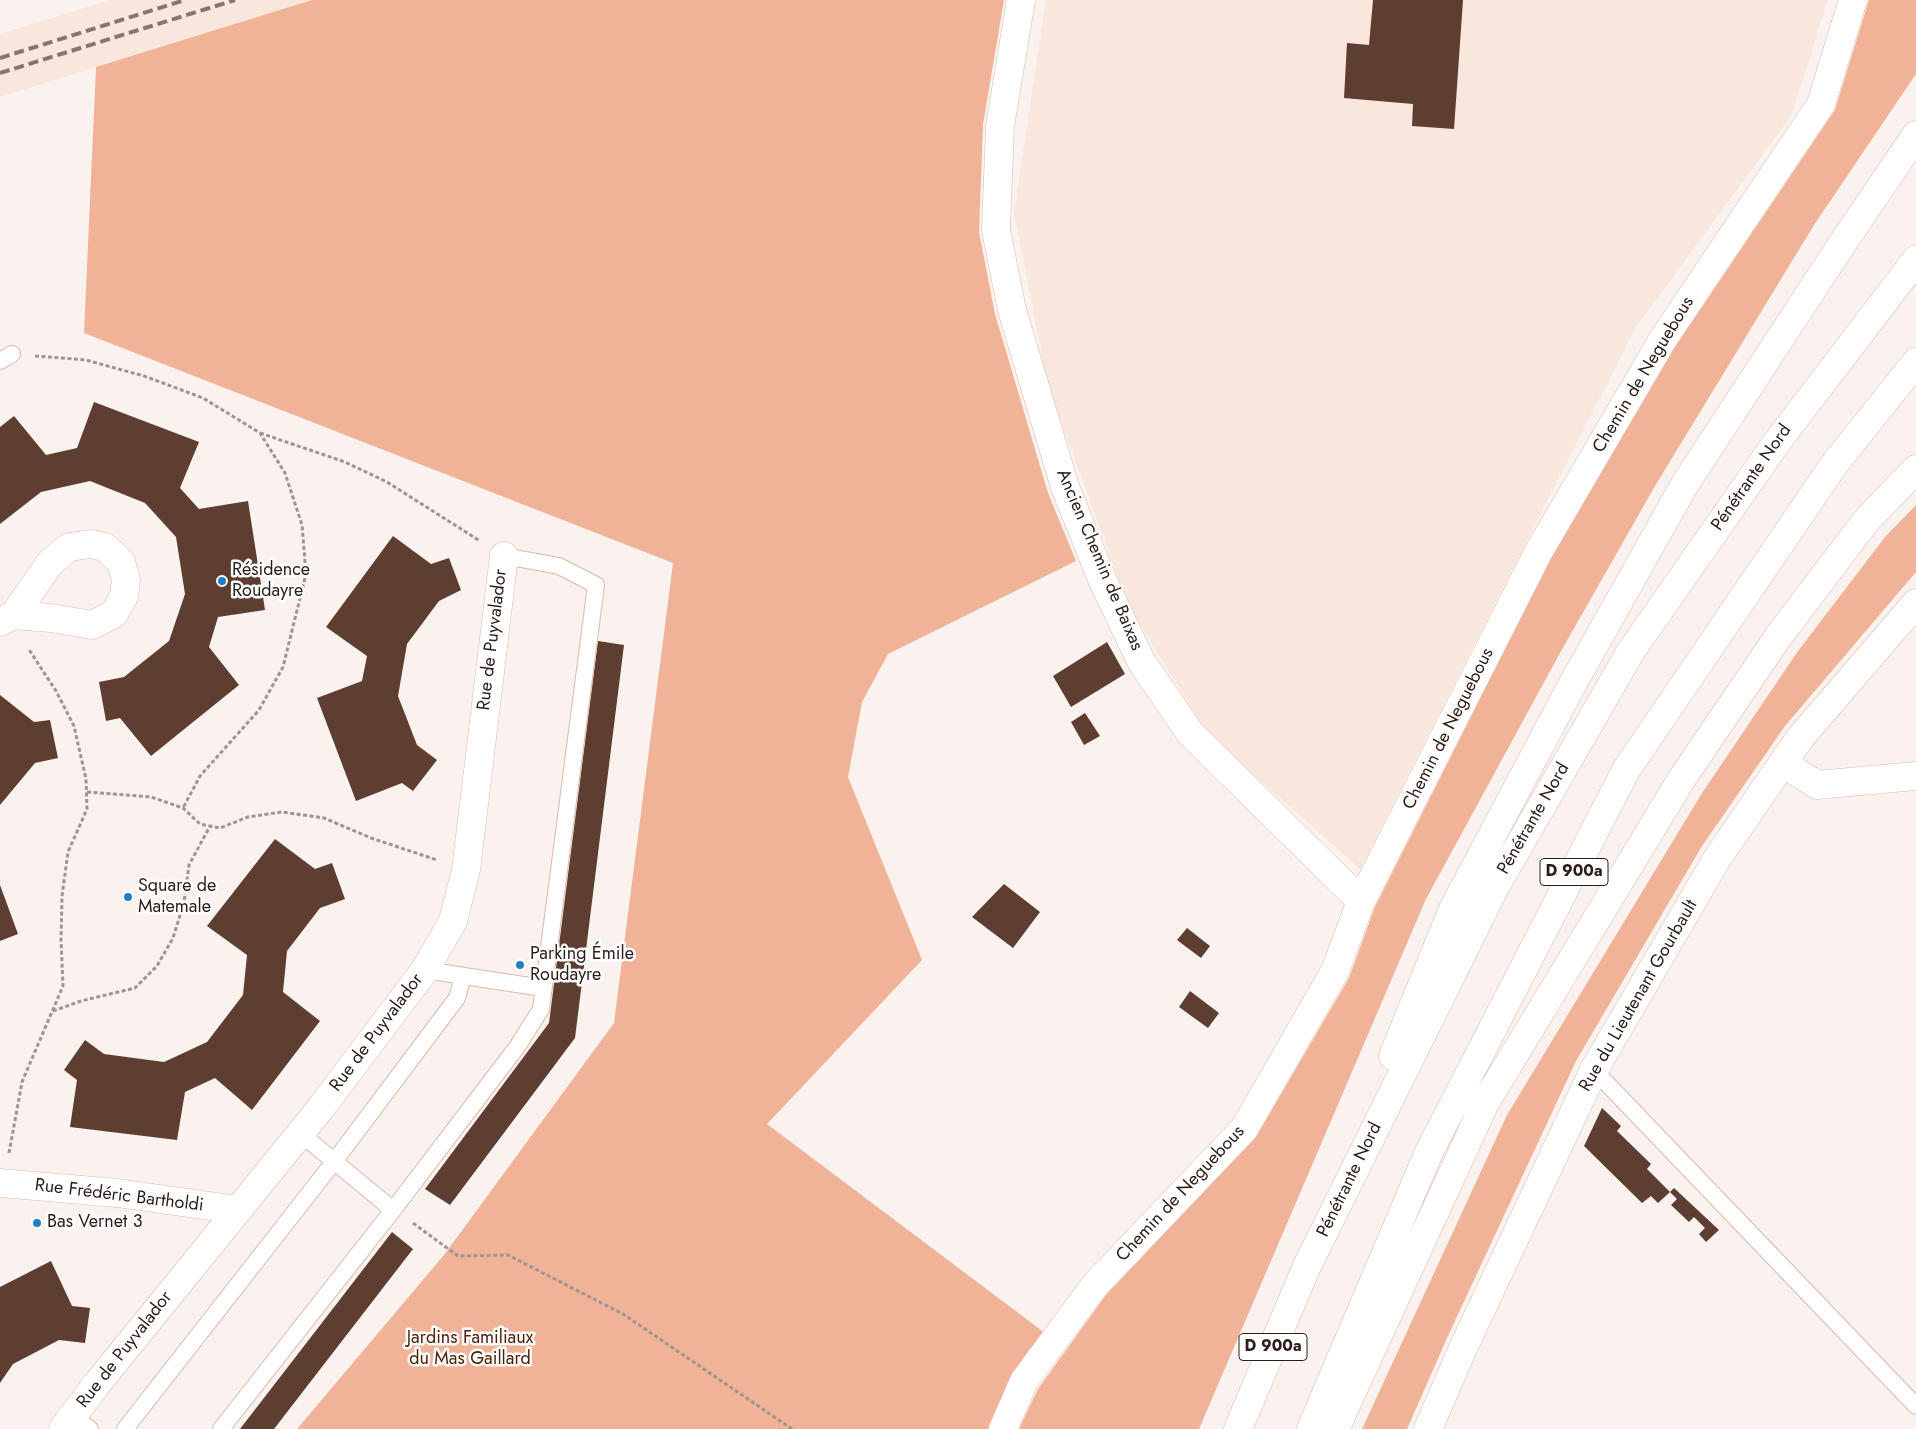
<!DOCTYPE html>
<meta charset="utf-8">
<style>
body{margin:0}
canvas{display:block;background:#faf2ee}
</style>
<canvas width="1916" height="1429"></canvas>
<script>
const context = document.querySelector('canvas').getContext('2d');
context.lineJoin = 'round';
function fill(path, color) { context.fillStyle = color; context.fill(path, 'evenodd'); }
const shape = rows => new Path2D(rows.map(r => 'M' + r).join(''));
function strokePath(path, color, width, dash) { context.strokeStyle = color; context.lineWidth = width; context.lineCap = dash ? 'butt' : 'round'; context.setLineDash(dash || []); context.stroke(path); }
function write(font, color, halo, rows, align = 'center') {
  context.font = font + ' Jost,sans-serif'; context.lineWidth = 5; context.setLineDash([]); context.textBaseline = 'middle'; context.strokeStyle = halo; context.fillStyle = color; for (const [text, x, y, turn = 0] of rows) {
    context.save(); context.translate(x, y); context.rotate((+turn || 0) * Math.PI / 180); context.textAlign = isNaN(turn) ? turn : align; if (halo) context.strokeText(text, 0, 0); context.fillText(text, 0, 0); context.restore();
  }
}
fill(shape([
 [110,0,312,0,0,97,0,34],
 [1046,0,1828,0,1791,116,1634,330,1360,869,1207,733,1127,603,1047,382,1014,213]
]), '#f9e6dd');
fill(shape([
 [312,0,1004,0,983,124,979,232,995,314,1048,493,1076,561,888,654,862,702,848,777,922,960,767,1124,1045,1333,1014,1375,989,1429,297,1429,444,1255,614,1023,673,563,84,333,96,67],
 [1869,0,1916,0,1916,74,1814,225,1655,486,1560,653,1426,899,1199,1429,1019,1429,1038,1389,1106,1295,1256,1137,1349,978,1375,907,1551,558,1675,347,1835,110],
 [1916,505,1916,572,1785,726,1702,846,1576,1061,1447,1338,1407,1429,1362,1429,1507,1115,1702,793,1798,651,1885,537]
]), '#f1b397');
fill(shape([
 [1373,0,1463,0,1454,129,1412,126,1413,104,1344,98,1347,43,1369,45],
 [94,402,199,442,180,488,199,509,248,501,265,610,218,617,209,647,239,685,151,756,120,718,106,721,99,682,124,677,169,641,185,594,176,537,145,503,90,481,41,492,0,524,0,427,14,416,46,455,77,448],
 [393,536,431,564,449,558,461,590,439,601,407,644,398,696,417,745,437,760,413,791,402,783,356,801,317,698,362,681,367,656,326,627],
 [598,641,624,645,575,1038,450,1205,425,1189,549,1023],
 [1107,642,1125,674,1071,707,1053,676],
 [0,695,34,722,50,720,58,758,35,763,0,805],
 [1085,713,1100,736,1084,745,1071,722],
 [275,839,315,869,332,863,345,899,320,908,287,951,283,992,320,1021,252,1110,215,1078,185,1092,177,1140,70,1127,77,1080,64,1070,85,1040,104,1054,164,1062,207,1042,243,995,247,955,207,926],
 [1004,884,1040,912,1013,948,972,917],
 [0,885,18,934,0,941],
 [1187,928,1210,946,1201,958,1177,940],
 [1190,991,1219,1013,1208,1028,1179,1007],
 [1602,1108,1621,1126,1617,1131,1651,1164,1647,1169,1670,1192,1674,1188,1719,1230,1706,1242,1699,1234,1705,1228,1694,1217,1689,1222,1671,1205,1677,1199,1670,1192,1658,1203,1651,1196,1642,1203,1584,1146],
 [392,1232,413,1249,274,1429,240,1429],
 [51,1261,72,1306,90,1308,85,1343,59,1340,13,1364,0,1383,0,1287]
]), '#5d3e30');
const service = shape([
 [0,361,12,354],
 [425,970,543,988],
 [1594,1070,1916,1406],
 [300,1133,393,1210],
 [73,1416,90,1429],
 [125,1429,333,1163,457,998,463,976],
 [221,1429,393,1210,517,1047,541,1009,596,585,559,566,504,556]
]);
const minor = shape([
 [1021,0,1000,126,996,230,1012,310,1065,487,1102,579,1141,661,1190,733,1361,901],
 [0,622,14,615,50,563,69,547,91,544,105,547,121,562,126,580,124,596,114,614,92,625,51,618,14,615],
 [1783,763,1817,785,1916,776],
 [0,1183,117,1193,238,1210],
 [63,1429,96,1385,320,1109,425,970,453,921,466,870,504,556],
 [1003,1429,1024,1381,1095,1285,1244,1129,1335,971,1361,901,1539,551,1663,339,1821,104,1853,0],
 [1428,1429,1464,1346,1594,1070,1718,857,1800,738,1916,603]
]);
const trunk = shape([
 [1393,1056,1453,909,1572,685,1685,484,1842,244,1916,135],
 [1238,1429,1307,1266,1494,889,1631,651,1777,442,1916,260],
 [1311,1429,1429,1152,1626,770,1833,466,1916,362],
 [1335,1429,1485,1103,1681,780,1778,637,1866,521,1916,469]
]);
strokePath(service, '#deb9a8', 18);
strokePath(minor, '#deb9a8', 29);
strokePath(trunk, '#deb9a8', 29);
strokePath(shape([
 [35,356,86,360,144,376,203,398,260,433,285,473,302,525,306,574,283,667,259,710,200,776,183,808],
 [260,433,345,462,387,482,480,541],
 [87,792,151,797,183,808,200,824,220,828,248,817,282,812,324,818,371,838,437,860],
 [53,1011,81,1001,135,988,157,966,173,938,184,902,189,865,210,826],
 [9,1153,22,1082,63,986,61,940,62,896,68,852,87,809,86,779,74,726,56,691,28,648],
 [413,1223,458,1256,508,1255,623,1314,792,1429]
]), '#9f9590', 3, [4, 2.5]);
strokePath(service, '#fff', 16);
strokePath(minor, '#fff', 28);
strokePath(trunk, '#fff', 28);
strokePath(shape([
 [0,58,185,0],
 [0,73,235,0]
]), '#837772', 4, [10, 5]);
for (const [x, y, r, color] of [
 [222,581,5,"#227dca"],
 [128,897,5,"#227dca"],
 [520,965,5,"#227dca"],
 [37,1223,5,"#227dca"]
]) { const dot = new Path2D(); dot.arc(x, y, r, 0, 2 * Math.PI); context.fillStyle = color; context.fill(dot); strokePath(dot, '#fff', 2); }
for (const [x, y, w] of [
 [1574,872,68],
 [1273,1347,68]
]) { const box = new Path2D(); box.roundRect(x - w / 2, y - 13.5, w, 27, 4); context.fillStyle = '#fff'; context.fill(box); strokePath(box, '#2b1d17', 1); }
write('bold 16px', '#2b1d17', null, [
 ["D 900a",1574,872],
 ["D 900a",1273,1347]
]);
write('18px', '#2b1d17', '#fff', [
 ["Chemin de Neguebous",1644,375,-59],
 ["Pénétrante Nord",1752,478,-55],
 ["Ancien Chemin de Baixas",1099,560,67],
 ["Rue de Puyvalador",493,640,-83],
 ["Chemin de Neguebous",1449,729,-63],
 ["Pénétrante Nord",1534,819,-60],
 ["Rue du Lieutenant Gourbault",1639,996,-60],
 ["Rue de Puyvalador",377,1033,-53],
 ["Pénétrante Nord",1350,1180,-64],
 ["Chemin de Neguebous",1181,1194,-47],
 ["Rue Frédéric Bartholdi",119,1196,7],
 ["Rue de Puyvalador",125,1350,-52]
]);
write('18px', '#2b1d17', '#fff', [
 ["Résidence",232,571],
 ["Roudayre",232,592],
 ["Square de",138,887],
 ["Matemale",138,908],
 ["Parking Émile",530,955],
 ["Roudayre",530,976],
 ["Bas Vernet 3",47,1223]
], 'left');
write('18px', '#4e2009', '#fff', [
 ["Jardins Familiaux",470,1339],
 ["du Mas Gaillard",470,1360]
]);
</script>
